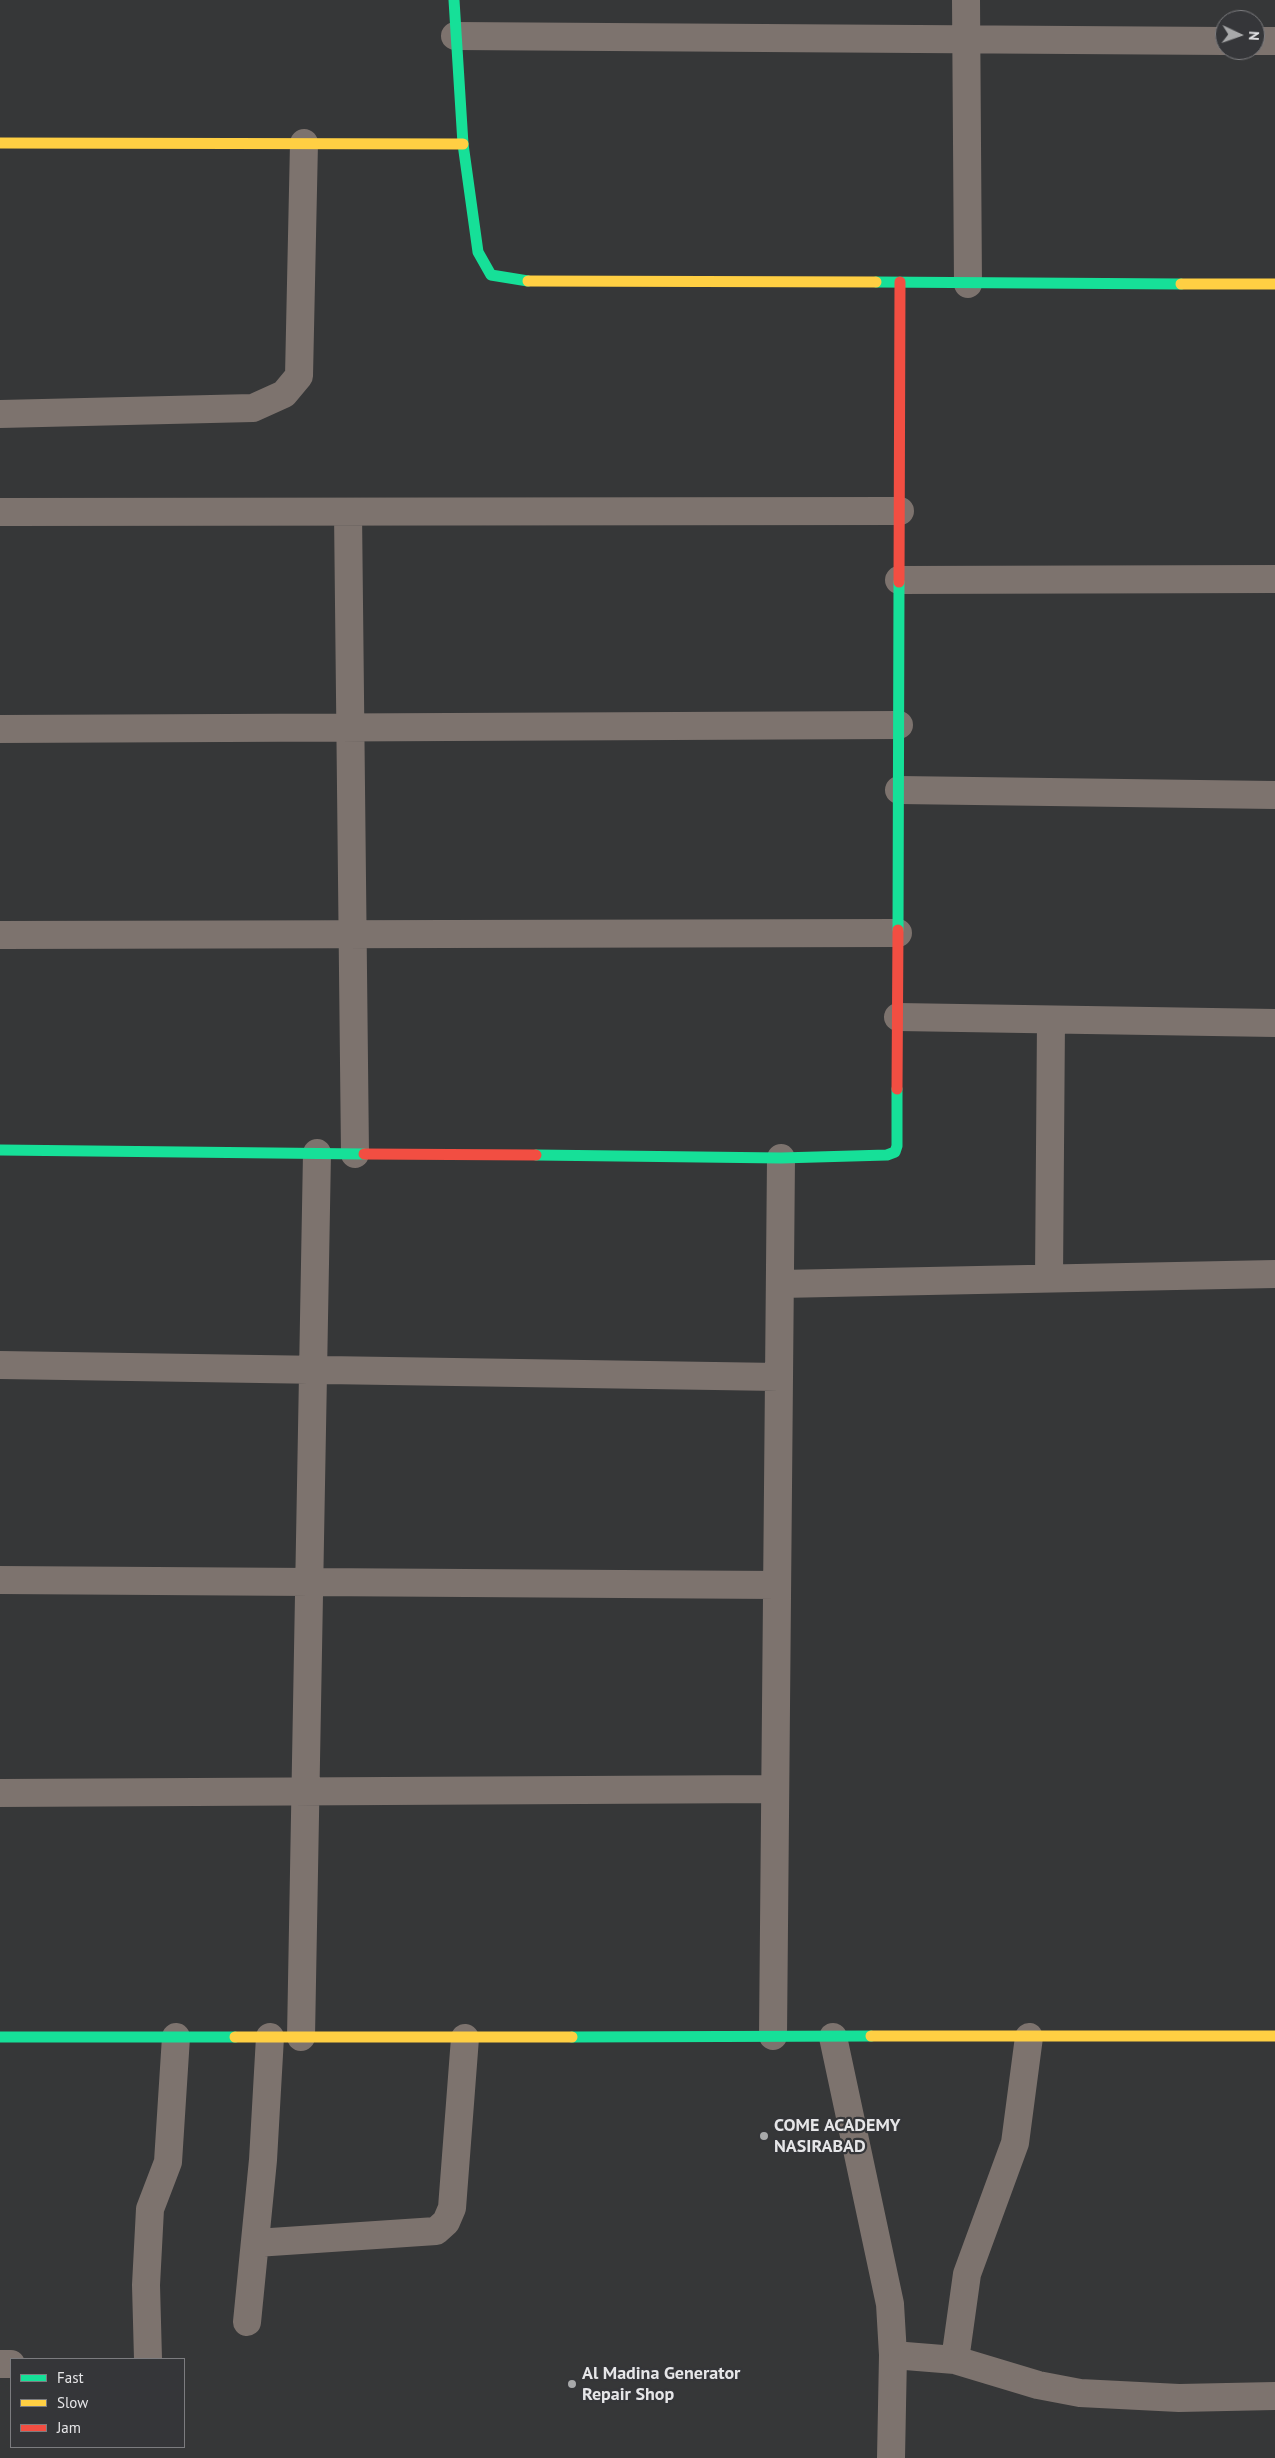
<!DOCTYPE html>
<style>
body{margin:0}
#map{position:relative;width:1275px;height:2458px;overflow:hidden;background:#363738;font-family:"PT Sans",sans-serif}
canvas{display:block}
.legend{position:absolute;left:10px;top:2358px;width:175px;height:90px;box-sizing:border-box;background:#353639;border:1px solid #7c7c7f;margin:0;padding:6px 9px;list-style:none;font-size:15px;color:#e6e6e8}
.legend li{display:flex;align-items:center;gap:10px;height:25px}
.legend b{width:25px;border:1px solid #7c7c7f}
.north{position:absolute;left:1215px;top:10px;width:50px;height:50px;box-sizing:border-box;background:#353639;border:1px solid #7c7c7f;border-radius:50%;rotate:93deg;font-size:14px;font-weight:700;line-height:20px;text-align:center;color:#e6e6e8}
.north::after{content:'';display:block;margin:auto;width:18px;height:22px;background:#a8a9aa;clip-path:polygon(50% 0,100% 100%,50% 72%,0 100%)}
</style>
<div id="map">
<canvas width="1275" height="2458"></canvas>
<ul class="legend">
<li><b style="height:6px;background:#16e098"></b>Fast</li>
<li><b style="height:6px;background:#ffcf43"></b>Slow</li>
<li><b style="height:6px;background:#f24e42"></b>Jam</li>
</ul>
<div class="north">N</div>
</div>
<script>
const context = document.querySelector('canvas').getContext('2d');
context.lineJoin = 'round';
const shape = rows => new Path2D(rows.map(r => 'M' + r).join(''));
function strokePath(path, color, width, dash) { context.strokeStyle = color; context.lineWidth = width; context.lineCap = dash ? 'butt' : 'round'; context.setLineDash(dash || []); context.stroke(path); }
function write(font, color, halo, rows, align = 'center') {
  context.font = font + ' "PT Sans",sans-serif'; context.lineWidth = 4.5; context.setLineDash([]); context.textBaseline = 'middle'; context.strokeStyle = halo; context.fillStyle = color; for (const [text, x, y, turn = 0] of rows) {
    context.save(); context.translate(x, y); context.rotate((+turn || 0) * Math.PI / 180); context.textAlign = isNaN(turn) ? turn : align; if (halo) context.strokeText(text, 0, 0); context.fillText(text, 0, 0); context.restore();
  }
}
strokePath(shape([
 [966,0,968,284],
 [455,36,1225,41],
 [1255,41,1275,41],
 [0,414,253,408,284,394,299,376,304,143],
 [0,512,900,511],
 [348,512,355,1154],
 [899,580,1275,579],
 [0,729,899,725],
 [899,790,1275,795],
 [0,935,898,933],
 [898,1017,1275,1023],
 [1049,1278,1051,1020],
 [780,1284,1275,1274],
 [0,1365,779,1377],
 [0,1580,777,1585],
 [0,1793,775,1789],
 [773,2036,781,1158],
 [301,2037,317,1153],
 [833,2037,890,2304,893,2355,891,2458],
 [256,2243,436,2231,446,2222,452,2208,465,2038],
 [247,2322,263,2160,270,2037],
 [893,2355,955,2360,1038,2385,1080,2393,1179,2398,1275,2396],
 [148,2359,146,2285,150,2209,168,2162,176,2037],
 [955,2360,967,2274,1015,2143,1029,2037],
 [0,2364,11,2364]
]), '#7d736e', 28);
strokePath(shape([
 [454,0,463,144,478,252,491,275,528,281],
 [876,282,1181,284],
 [898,930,899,582],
 [0,1150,364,1154],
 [536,1155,781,1158,887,1155,895,1152,897,1146,897,1089],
 [0,2037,235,2037],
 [572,2037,871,2036]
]), '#16e098', 11);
strokePath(shape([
 [0,143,463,144],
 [528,281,876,282],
 [1181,284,1275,284],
 [871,2036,1275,2036],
 [235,2037,572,2037]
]), '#ffcf43', 11);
strokePath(shape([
 [899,582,900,282],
 [897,1089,898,930],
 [364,1154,536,1155]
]), '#f24e42', 11);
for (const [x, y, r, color] of [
 [764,2136,5,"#a8a9aa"],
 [572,2384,5,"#a8a9aa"]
]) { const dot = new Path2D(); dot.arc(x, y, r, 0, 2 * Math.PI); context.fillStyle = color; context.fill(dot); strokePath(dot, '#353639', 2); }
write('bold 18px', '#e6e6e8', '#353639', [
 ["COME ACADEMY",774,2126],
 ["NASIRABAD",774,2147],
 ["Al Madina Generator",582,2374],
 ["Repair Shop",582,2395]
], 'left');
</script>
